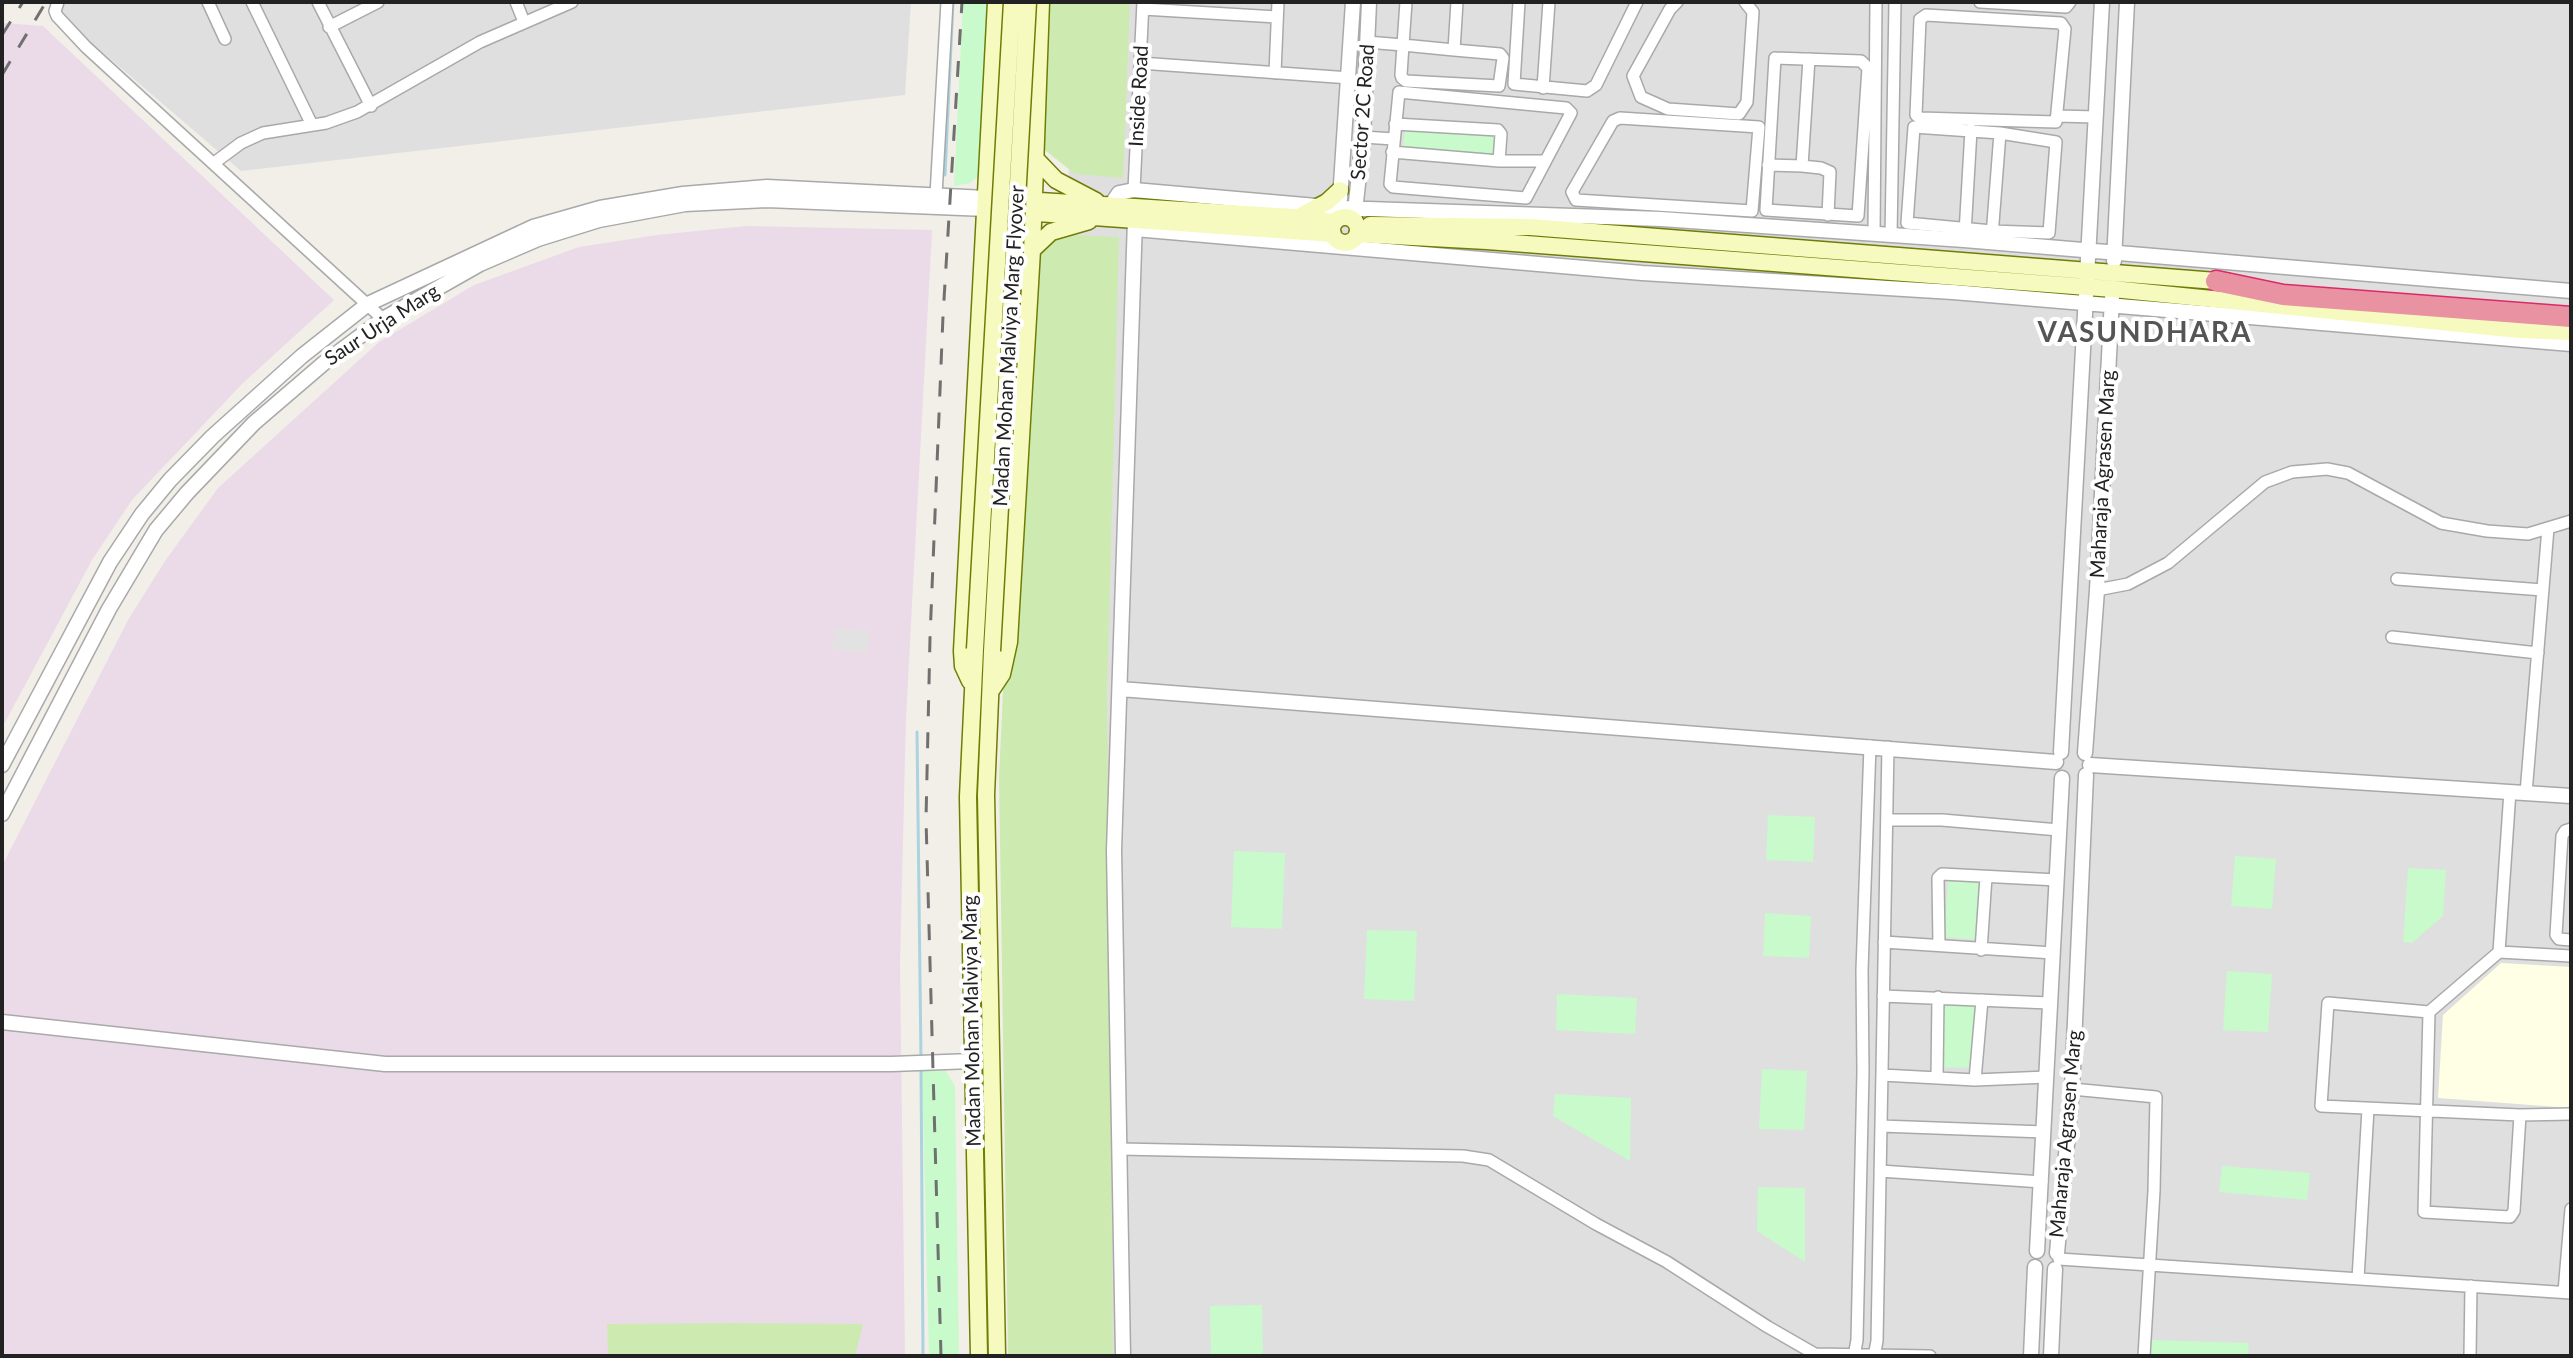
<!DOCTYPE html>
<style>
body{margin:0}
#map{position:relative;width:2573px;height:1358px;overflow:hidden;background:#f2efe9;font-family:Lato,sans-serif}
canvas{display:block}
.frame{position:absolute;inset:0;border:4px solid #222;pointer-events:none}
</style>
<div id="map">
<canvas width="2573" height="1358"></canvas>
<div class="frame"></div>
</div>
<script>
const context = document.querySelector('canvas').getContext('2d');
context.lineJoin = 'round';
function fill(path, color) { context.fillStyle = color; context.fill(path, 'evenodd'); }
const shape = rows => new Path2D(rows.map(r => 'M' + r).join(''));
function strokePath(path, color, width, dash) { context.strokeStyle = color; context.lineWidth = width; context.lineCap = dash ? 'butt' : 'round'; context.setLineDash(dash || []); context.stroke(path); }
function write(font, color, halo, rows, align = 'center') {
  context.font = font + ' Lato,sans-serif'; context.lineWidth = 8; context.setLineDash([]); context.textBaseline = 'middle'; context.strokeStyle = halo; context.fillStyle = color; for (const [text, x, y, turn = 0] of rows) {
    context.save(); context.translate(x, y); context.rotate((+turn || 0) * Math.PI / 180); context.textAlign = isNaN(turn) ? turn : align; if (halo) context.strokeText(text, 0, 0); context.fillText(text, 0, 0); context.restore();
  }
}
fill(shape([
 [64,2,911,2,905,95,241,171,58,14],
 [1070,2,2571,2,2571,1356,1060,1356]
]), '#e0dfdf');
fill(shape([
 [2,23,43,26,334,300,242,384,132,500,92,560,2,728],
 [746,226,932,230,906,718,900,963,905,1356,2,1356,2,866,128,620,165,561,218,488,379,342,474,285,579,247,657,235]
]), '#ebdbe8');
fill(shape([
 [2501,963,2571,967,2571,1108,2438,1098,2443,1015]
]), '#ffffe5');
fill(shape([
 [1036,2,1130,2,1123,178,1075,174,1041,147],
 [1069,235,1119,237,1107,694,1113,1356,1008,1356,999,777,1022,285,1035,254,1048,239],
 [607,1324,730,1323,863,1324,855,1356,608,1356]
]), '#cdebb0');
fill(shape([
 [963,2,993,2,981,174,970,183,954,186],
 [1405,127,1495,135,1493,155,1403,148],
 [1768,815,1815,817,1813,862,1766,860],
 [1234,851,1285,853,1282,929,1231,927],
 [2235,856,2276,859,2272,909,2231,906],
 [2408,868,2446,870,2443,916,2412,943,2403,942],
 [1948,881,1983,883,1980,940,1944,937],
 [1765,913,1811,916,1809,958,1763,956],
 [1367,930,1417,931,1414,1001,1364,999],
 [2227,971,2272,974,2268,1032,2223,1030],
 [1557,994,1637,998,1635,1034,1556,1030],
 [1944,998,1978,999,1975,1068,1941,1067],
 [1762,1069,1807,1071,1804,1130,1759,1129],
 [922,1070,946,1071,955,1086,959,1356,929,1356],
 [1555,1094,1631,1098,1630,1161,1553,1116],
 [2222,1166,2310,1173,2307,1200,2219,1192],
 [1758,1187,1805,1188,1805,1262,1757,1231],
 [1262,1305,1263,1356,1211,1356,1210,1306],
 [2151,1340,2249,1343,2248,1356,2150,1356]
]), '#c8facc');
fill(shape([
 [835,628,869,631,867,653,833,650]
]), '#e2e2e2');
strokePath(shape([
 [945,175,953,2],
 [917,732,921,1060],
 [921,1068,923,1356]
]), '#aad3df', 3);
const minor = shape([
 [58,2,55,11,57,16,86,47,383,319],
 [208,2,225,39],
 [252,2,312,125],
 [318,2,371,106],
 [516,2,524,22],
 [1519,2,1514,84,1587,91,1596,85,1637,2],
 [1677,2,1670,9,1633,76,1641,97,1668,109,1739,114,1747,102,1753,12,1745,2],
 [1980,2,2066,7,2070,2],
 [1143,9,1277,17],
 [1926,15,2061,23,2065,29,2056,122,1920,118,1916,115,1920,19,1926,15],
 [329,27,378,2],
 [1367,42,1403,45,1454,50,1500,54,1503,58,1499,86,1406,81,1402,78,1401,75,1403,45,1406,2],
 [1454,50,1457,2],
 [1775,58,1861,61,1868,68,1858,216,1766,210,1775,58],
 [1809,59,1802,166,1821,168,1830,172,1828,215],
 [1140,63,1350,78],
 [1275,73,1278,2],
 [1543,88,1549,2],
 [1399,92,1566,108,1571,113,1526,198,1393,187,1390,184,1399,92],
 [2058,116,2096,117],
 [1620,118,1759,127,1752,211,1576,200,1572,192,1613,121,1620,118],
 [1914,127,2000,133,2056,142,2049,233,1992,231,1907,223,1914,127],
 [1363,137,1394,139],
 [1392,152,1499,161,1501,134,1498,130,1395,124],
 [1499,161,1545,161],
 [214,163,241,143,263,133,326,123,357,112,480,42,572,2],
 [1768,165,1802,166],
 [1134,190,1143,2],
 [936,195,947,2],
 [1965,233,1971,130],
 [1874,234,1876,2],
 [1891,236,1895,2],
 [1992,236,2000,133],
 [2397,579,2543,590],
 [2097,590,2128,584,2168,563,2265,482,2292,472,2327,469,2348,473,2441,523,2487,531,2528,534,2571,521],
 [2392,637,2538,653],
 [2526,793,2548,528],
 [1887,820,1942,820,2059,830],
 [2571,829,2565,831,2562,836,2556,935,2559,939,2571,940],
 [1884,942,2053,953],
 [1939,945,1938,878,1942,874,2057,880],
 [1981,950,1986,877],
 [2499,952,2510,791],
 [2571,956,2499,952,2429,1012,2328,1003,2321,1106,2520,1115,2571,1114],
 [1883,996,2049,1003],
 [2429,1012,2424,1212,2510,1217,2514,1211,2520,1115],
 [1882,1075,1975,1080,2047,1077],
 [1937,1077,1938,997],
 [1975,1080,1982,1000],
 [2072,1089,2156,1097,2154,1191,2144,1356],
 [1881,1126,2044,1132],
 [1120,1149,1463,1156,1489,1160,1596,1224,1667,1262,1768,1327,1815,1354,1930,1356],
 [1880,1171,2042,1182],
 [2059,1259,2571,1293],
 [2358,1279,2368,1109],
 [2564,1292,2571,1209],
 [1854,1356,1857,1340,1863,1072,1862,970,1870,746],
 [1874,1356,1877,1341,1888,747],
 [2470,1356,2471,1286]
]);
const tertiary = shape([
 [1340,199,1353,2],
 [1111,205,1119,193,1134,190,1339,208,1661,219,1964,240,2571,291],
 [1354,221,1363,137,1369,2],
 [1135,229,1642,273,1953,292,2571,344],
 [2114,261,2127,2],
 [1120,689,2056,762],
 [2061,752,2102,2],
 [2085,753,2097,590,2112,298],
 [2,765,110,562,142,514,170,480,213,436,302,356,368,304,533,227,600,208,683,194,767,187,986,198],
 [2090,765,2571,796],
 [2,814,109,609,156,530,187,493,254,423,324,363,383,319,480,264,538,239,599,220,685,204,767,200,986,209],
 [2,1022,385,1064,892,1064,972,1061],
 [2037,1251,2062,778],
 [2057,1253,2072,1089,2086,775],
 [1123,1356,1114,850,1135,220],
 [2031,1356,2035,1267],
 [2051,1356,2055,1269]
]);
const secondary = shape([
 [1033,156,1056,180,1096,201],
 [1024,200,1293,217,1335,222],
 [1023,212,1333,234],
 [1298,217,1327,202,1340,190],
 '1332 230a13 13 0 1 1 26 0a13 13 0 1 1-26 0Z',
 [1370,225,1530,227,2229,282],
 [1357,234,1487,241,2113,289,2519,330,2571,332],
 [1032,250,1051,232,1089,221],
 [975,649,968,797,979,1356],
 [992,651,986,795,997,1356],
 [970,681,963,666,962,651,996,2],
 [992,689,1002,674,1009,642,1032,250,1041,2]
]);
const motorway = shape([
 [2216,281,2283,295,2571,317]
]);
strokePath(minor, '#a9a9a9', 14);
strokePath(tertiary, '#a9a9a9', 17);
strokePath(secondary, '#707d05', 19);
strokePath(motorway, '#dc2a67', 23);
strokePath(minor, '#fff', 11);
strokePath(tertiary, '#fff', 14);
strokePath(secondary, '#f7fabf', 16);
strokePath(motorway, '#e892a2', 20);
strokePath(shape([
 [2,5,4,2],
 [2,35,23,2],
 [2,75,46,2],
 [941,1356,926,819,930,638,943,316,962,2]
]), '#707070', 3, [16, 16]);
const secondaryBridge = shape([
 [975,649,1012,2],
 [992,651,1028,2]
]);
strokePath(secondaryBridge, '#707d05', 19, []);
strokePath(secondaryBridge, '#f7fabf', 16);
write('20px', '#222', '#fff', [
 ["Inside Road",1139,96,-87],
 ["Sector 2C Road",1363,112,-86],
 ["Saur Urja Marg",382,325,-33],
 ["Madan Mohan Malviya Marg Flyover",1009,346,-87],
 ["Maharaja Agrasen Marg",2103,474,-87],
 ["Madan Mohan Malviya Marg",972,1021,-91],
 ["Maharaja Agrasen Marg",2066,1134,-85]
]);
context.letterSpacing = '2px';
write('bold 28px', '#555', '#fff', [
 ["VASUNDHARA",2145,333]
]);
context.letterSpacing = '0px';
</script>
